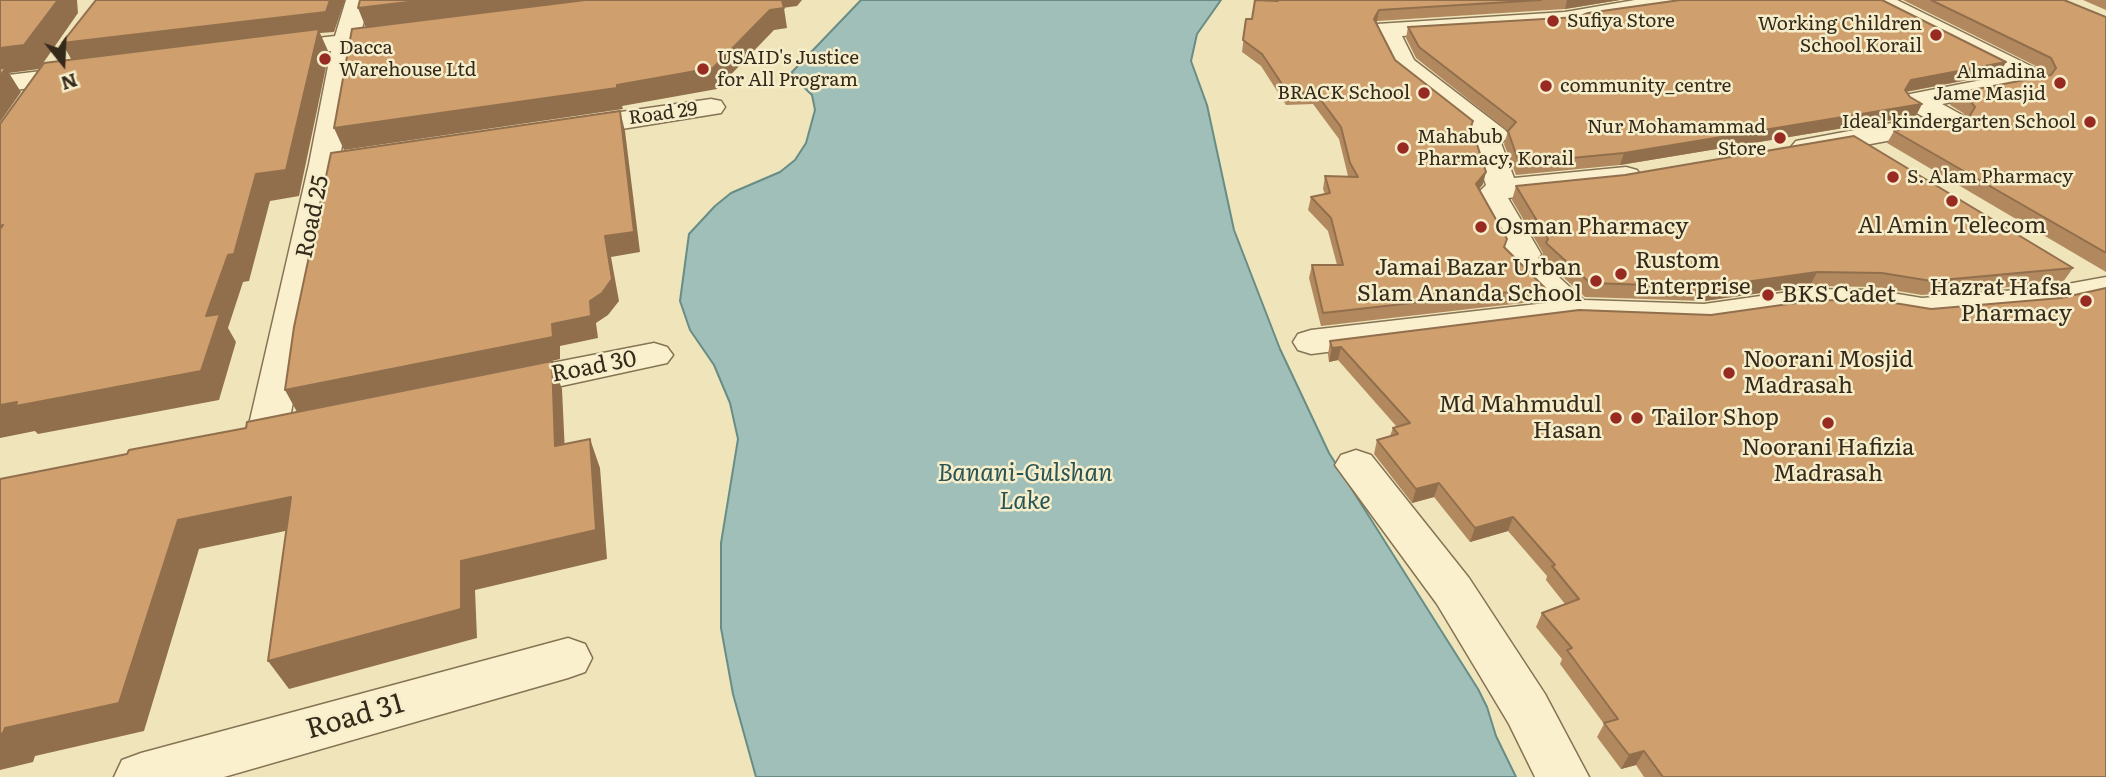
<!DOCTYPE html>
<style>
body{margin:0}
#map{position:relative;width:2106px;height:777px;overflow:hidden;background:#efe4ba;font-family:Literata,serif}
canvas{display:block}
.north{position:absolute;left:28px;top:28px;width:70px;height:70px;-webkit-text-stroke:5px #f6edca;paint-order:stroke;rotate:162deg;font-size:19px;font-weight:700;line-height:28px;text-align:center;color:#34291a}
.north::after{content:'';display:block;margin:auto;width:24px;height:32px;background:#34291a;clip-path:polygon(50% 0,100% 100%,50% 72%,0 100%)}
</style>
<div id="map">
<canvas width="2106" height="777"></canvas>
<div class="north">N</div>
</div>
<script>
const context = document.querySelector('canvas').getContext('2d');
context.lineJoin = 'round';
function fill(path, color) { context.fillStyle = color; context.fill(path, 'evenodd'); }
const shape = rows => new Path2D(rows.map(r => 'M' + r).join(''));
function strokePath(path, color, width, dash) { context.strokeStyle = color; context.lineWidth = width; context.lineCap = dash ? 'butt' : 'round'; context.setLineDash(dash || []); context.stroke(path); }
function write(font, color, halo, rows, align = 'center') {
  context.font = font + ' Literata,serif'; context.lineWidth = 5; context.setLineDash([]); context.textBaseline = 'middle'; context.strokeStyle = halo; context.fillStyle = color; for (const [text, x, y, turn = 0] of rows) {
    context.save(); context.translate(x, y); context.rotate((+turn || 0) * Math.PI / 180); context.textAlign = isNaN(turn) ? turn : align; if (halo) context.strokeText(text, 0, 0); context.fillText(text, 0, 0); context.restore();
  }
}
const water = shape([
 [861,0,1221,0,1197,34,1191,61,1207,105,1234,230,1280,349,1329,453,1478,689,1487,707,1496,736,1516,777,756,777,733,694,721,628,721,543,738,439,730,403,714,365,690,330,680,301,689,234,715,206,731,193,780,172,795,160,806,143,815,110,812,95,795,79,792,72,861,0]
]);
fill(water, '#9fbfb8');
strokePath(water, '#678d86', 2);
const minor = shape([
 [346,0,370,0,361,32,402,27,411,30,415,35,411,40,402,43,358,48,339,164,287,433,281,443,267,447,253,443,247,433,309,164,331,51,274,59,265,56,261,51,265,46,274,43,335,36,346,0],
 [1635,0,1698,0,1694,5,1686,7,1584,22,1574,26,1402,36,1414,60,1505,130,1510,136,1501,143,1514,178,1626,167,1637,170,1641,176,1637,182,1626,185,1508,198,1541,254,1538,258,1584,300,1704,304,1810,289,1874,290,1922,298,2051,287,2106,277,2106,297,2051,309,1922,320,1874,312,1810,311,1704,326,1574,321,1311,354,1298,350,1293,342,1298,334,1311,330,1546,303,1502,258,1506,252,1475,196,1486,185,1470,138,1474,133,1394,70,1374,29,1377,24,1565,12,1635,0],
 [1866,0,1897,0,2043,72,2047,78,2043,84,2034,86,1942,104,1962,115,1966,121,1962,127,1806,156,1796,153,1791,147,1796,141,1924,117,1905,107,1901,101,1905,95,2007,75,1870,5,1866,0],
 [83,66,92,68,96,74,92,80,0,92,0,76,83,66],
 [711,99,721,101,725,107,721,113,572,137,562,134,558,128,562,122,572,119,711,99],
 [654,343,667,347,673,355,667,363,506,398,492,394,487,385,492,376,506,372,654,343],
 [1356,450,1371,455,1469,578,1545,694,1589,777,1535,777,1509,724,1437,604,1335,465,1341,455,1356,450],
 [568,638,585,644,592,658,585,672,568,678,224,777,114,777,122,760,141,753,568,638]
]);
strokePath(minor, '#867354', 3);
fill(minor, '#faf0cd');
fill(shape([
 [1278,0,1620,0,1565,9,1377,21,1376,23,1395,60,1473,121,1472,129,1483,184,1479,189,1504,247,1545,288,1540,301,1321,326,1309,278,1312,265,1337,265,1328,231,1308,210,1311,197,1325,194,1323,189,1325,176,1348,176,1339,139,1313,104,1286,105,1261,66,1242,52,1246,19,1252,19],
 [1903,0,2064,0,2106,17,2106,272,1887,143,1894,131,1967,118,1963,113,1950,105,1956,93,2047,75,2044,70],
 [2083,0,2106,0,2106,10],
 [1578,17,2006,62,1999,74,1906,92,1916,116,1620,165,1516,175,1504,144,1508,131,1416,58,1406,38,1408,27],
 [1516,186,2073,268,2063,282,1922,295,1874,287,1810,286,1704,301,1585,297,1542,258,1543,253,1512,200],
 [2061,298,2106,777,1644,777,1636,765,1621,769,1597,737,1604,724,1560,664,1562,659,1536,627,1542,613,1565,604,1546,580,1547,576,1508,531,1470,542,1434,497,1412,503,1374,454,1377,440,1390,436,1393,428,1397,427,1338,360,1329,362,1328,355,1330,341,1711,315,1931,309]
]), '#b2895f');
fill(shape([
 [58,0,77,0,78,13,39,69,9,73,21,92,0,122,0,48],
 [330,0,345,0,334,32,320,33,329,53,299,196,270,201,249,281,243,282,228,328,236,342,219,400,38,434,35,431,0,438,0,405,206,316,256,174,74,64,62,43],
 [425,0,589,0,366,28,358,8],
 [781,0,802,0,797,6,782,8],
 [1567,0,1620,0,1565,9],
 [784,8,787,28,774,30,717,89,622,106,623,109,344,150,334,128,617,85,770,10],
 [1379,10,1377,21,1372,30,1374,19],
 [2006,62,1999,74,1904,92,1911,80],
 [1922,104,1916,116,1620,165,1624,153],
 [620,111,625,131,640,252,611,257,619,301,608,315,596,323,598,338,560,346,560,359,552,361,562,389,566,475,297,412,285,390,552,324,590,301,605,236],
 [1486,172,1483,184,1473,197,1476,184],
 [1817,272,1810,286,1704,301,1710,287],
 [1341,347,1338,360,1329,362,1332,348],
 [590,439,600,468,607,559,475,590,477,638,289,689,268,661,461,561],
 [1439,483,1434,497,1412,503,1416,489],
 [291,497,309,526,199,549,144,731,35,756,33,762,0,770,0,734,178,520],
 [1513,517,1508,531,1470,542,1475,528],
 [1644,751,1636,765,1621,769,1629,755]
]), '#916f4d');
const building = shape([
 [0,0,58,0,24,45,0,48,0,0],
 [96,0,330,0,326,12,62,43,96,0],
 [360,0,425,0,358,8,360,0],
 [585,0,782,0,784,8,770,10,713,68,617,85,617,88,334,128,352,29,585,0],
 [1255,0,1278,1,1278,0,1541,0,1379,10,1374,19,1395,60,1473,121,1471,126,1486,172,1476,184,1507,239,1504,247,1545,288,1323,313,1312,265,1343,265,1331,218,1311,197,1330,193,1325,176,1358,177,1350,163,1341,127,1315,92,1288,93,1262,54,1243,40,1246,19,1252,19,1255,0],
 [1680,0,1882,0,2006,62,1911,80,1905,90,1910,97,1922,104,1624,153,1519,163,1508,131,1516,122,1419,47,1408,27,1578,17,1588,13,1680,0],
 [1931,0,2064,0,2106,17,2106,253,1894,131,1969,117,1975,107,1970,101,1956,93,2051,75,2056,68,2051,58,1931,0],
 [319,29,286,170,256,174,234,254,228,255,206,316,220,314,201,371,16,406,17,402,0,405,0,229,3,225,0,226,0,124,44,63,319,29],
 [0,68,6,68,0,76,0,68],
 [620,111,634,232,605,236,612,279,602,293,590,301,591,316,552,324,553,337,285,390,294,327,331,153,620,111],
 [1854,136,2073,268,1931,281,1882,273,1817,272,1710,287,1590,283,1546,243,1548,239,1516,186,1625,175,1854,136],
 [2106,288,2106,777,1663,777,1644,751,1629,755,1604,723,1618,719,1567,650,1572,648,1542,613,1579,599,1552,566,1555,565,1513,517,1475,528,1439,483,1416,489,1377,440,1398,434,1393,428,1410,423,1341,347,1332,348,1330,341,1579,310,1711,315,1817,300,1882,301,1931,309,2061,298,2106,288],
 [552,361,555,446,590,439,596,530,461,561,461,609,268,661,291,497,178,520,119,703,5,728,3,733,0,734,0,479,127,454,129,450,246,428,247,422,552,361]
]);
fill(building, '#cf9f6e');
strokePath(building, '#916f4d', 2);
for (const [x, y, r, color] of [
 [1553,21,7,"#972b22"],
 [1936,35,7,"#972b22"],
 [325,59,7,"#972b22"],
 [703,69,7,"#972b22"],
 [2060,83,7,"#972b22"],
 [1546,86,7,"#972b22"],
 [1424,93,7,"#972b22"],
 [2090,122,7,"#972b22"],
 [1780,138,7,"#972b22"],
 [1403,148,7,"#972b22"],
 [1893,177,7,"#972b22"],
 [1952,201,7,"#972b22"],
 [1481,227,7,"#972b22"],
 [1621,274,7,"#972b22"],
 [1596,281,7,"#972b22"],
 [1768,295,7,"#972b22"],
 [2086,301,7,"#972b22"],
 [1729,373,7,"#972b22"],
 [1616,418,7,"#972b22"],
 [1637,418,7,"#972b22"],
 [1828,423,7,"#972b22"]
]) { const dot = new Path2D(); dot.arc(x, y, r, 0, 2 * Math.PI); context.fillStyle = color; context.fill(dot); strokePath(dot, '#f6edca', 2.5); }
write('19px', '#34291a', '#f6edca', [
 ["Sufiya Store",1567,21],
 ["Working Children",1922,24,"right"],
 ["School Korail",1922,46,"right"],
 ["Dacca",339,48],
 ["Warehouse Ltd",339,70],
 ["USAID's Justice",717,58],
 ["for All Program",717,80],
 ["Almadina",2046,72,"right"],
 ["Jame Masjid",2046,94,"right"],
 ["community_centre",1560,86],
 ["BRACK School",1410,93,"right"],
 ["Ideal kindergarten School",2076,122,"right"],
 ["Nur Mohamammad",1766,127,"right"],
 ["Store",1766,149,"right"],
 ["Mahabub",1417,137],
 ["Pharmacy, Korail",1417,159],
 ["S. Alam Pharmacy",1907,177]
], 'left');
write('19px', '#34291a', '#f6edca', [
 ["Road 29",663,114,-8]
]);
write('23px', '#34291a', '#f6edca', [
 ["Road 25",313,217,-78],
 ["Road 30",594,367,-11]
]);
write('23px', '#34291a', '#f6edca', [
 ["Al Amin Telecom",1952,226,"center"],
 ["Osman Pharmacy",1495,227],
 ["Rustom",1635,261],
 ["Enterprise",1635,287],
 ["Jamai Bazar Urban",1582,268,"right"],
 ["Slam Ananda School",1582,294,"right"],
 ["Hazrat Hafsa",2072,288,"right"],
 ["Pharmacy",2072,314,"right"],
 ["BKS Cadet",1782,295],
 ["Noorani Mosjid",1743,360],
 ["Madrasah",1743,386],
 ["Md Mahmudul",1602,405,"right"],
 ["Hasan",1602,431,"right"],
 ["Tailor Shop",1651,418],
 ["Noorani Hafizia",1828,448,"center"],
 ["Madrasah",1828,474,"center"]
], 'left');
write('italic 24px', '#285455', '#f6edca', [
 ["Banani-Gulshan",1025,474],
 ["Lake",1025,502]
]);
write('28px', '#34291a', '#f6edca', [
 ["Road 31",355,717,-16]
]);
</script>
